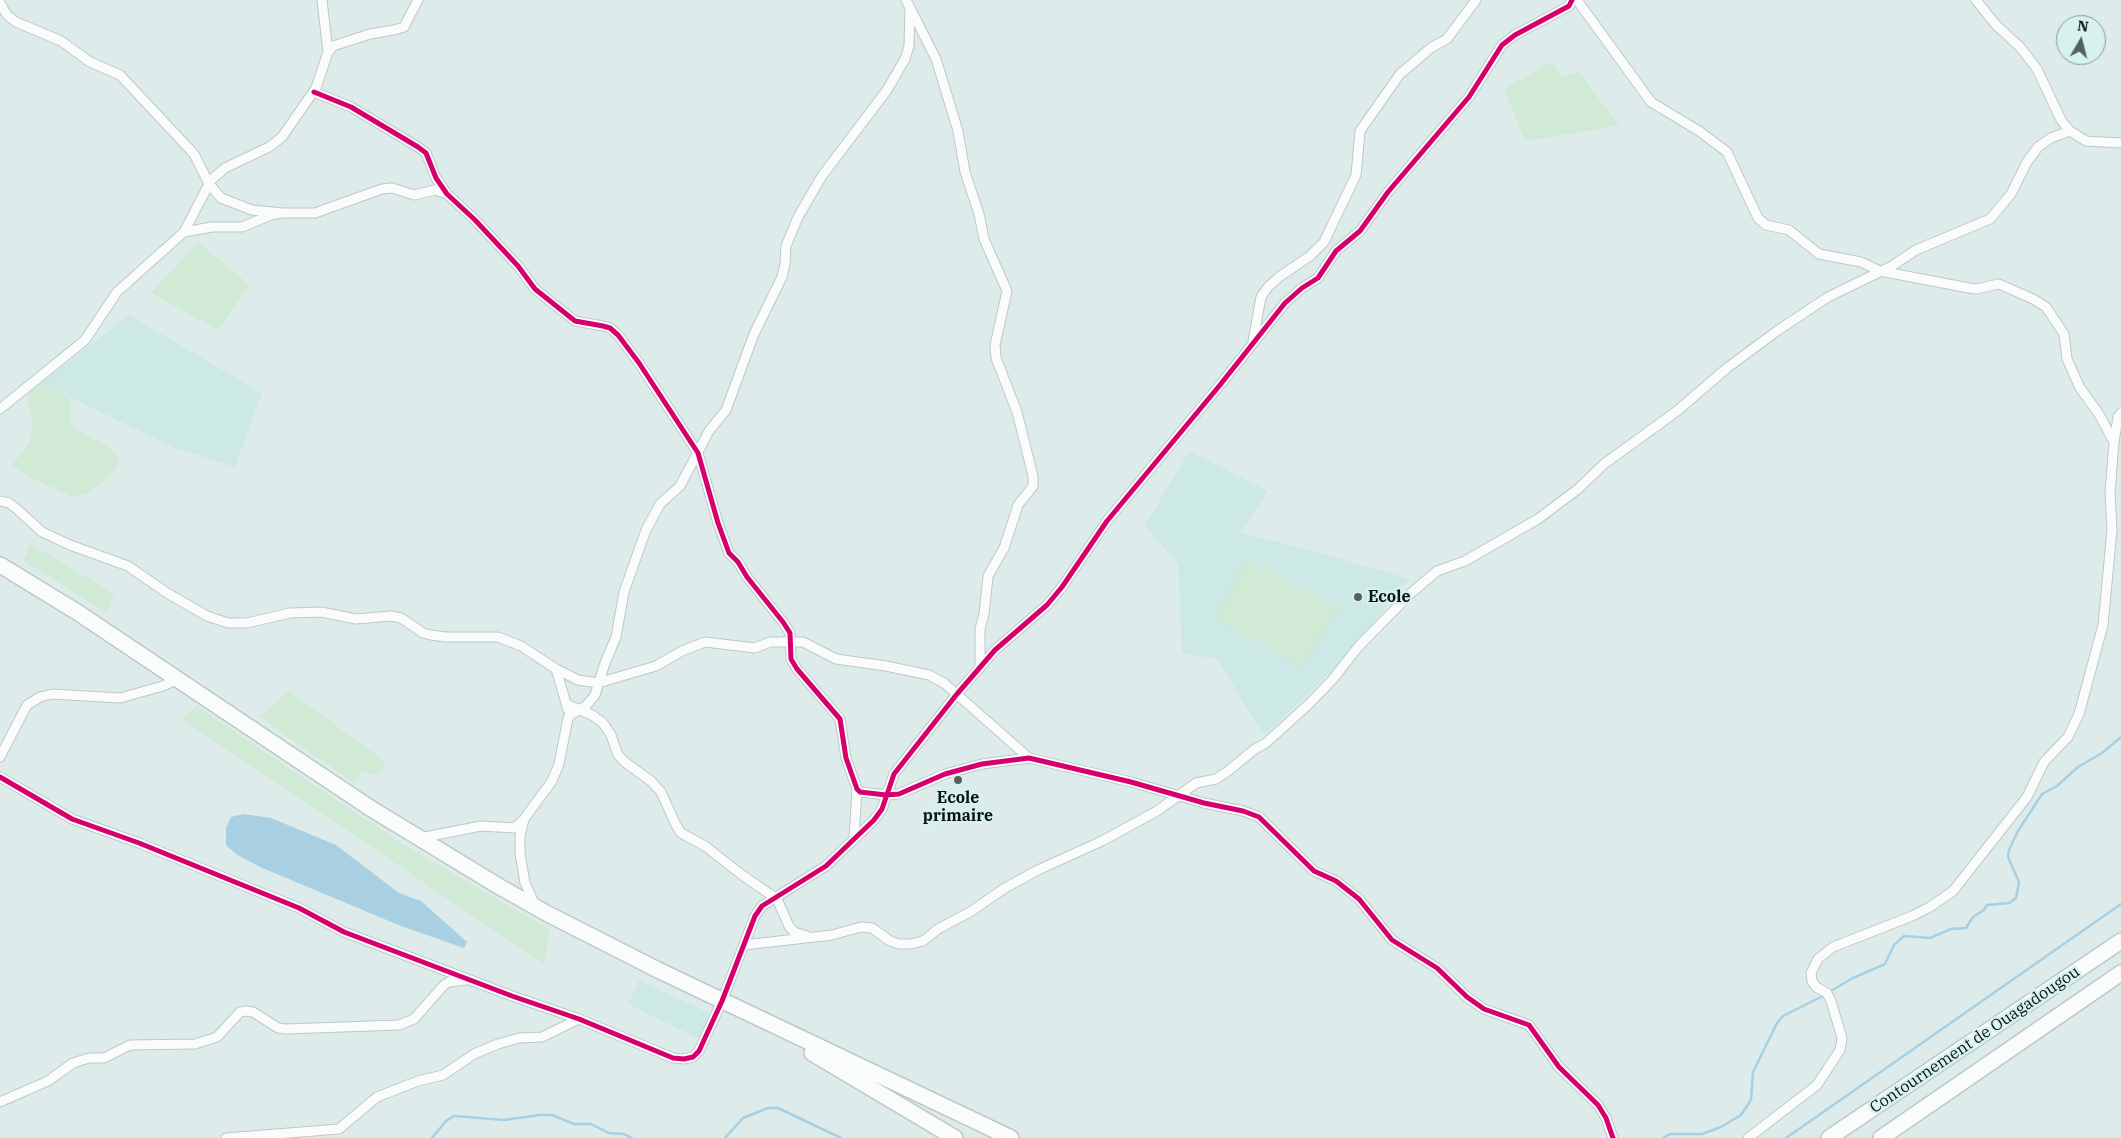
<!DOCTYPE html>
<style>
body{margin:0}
#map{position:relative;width:2121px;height:1138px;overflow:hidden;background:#ddecea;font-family:"IBM Plex Serif",serif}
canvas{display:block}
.north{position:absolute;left:2056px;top:15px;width:50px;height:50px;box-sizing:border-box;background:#d7f2ee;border:1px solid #859996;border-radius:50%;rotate:8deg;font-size:14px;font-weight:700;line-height:20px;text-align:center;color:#0a1412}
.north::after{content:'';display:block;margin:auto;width:18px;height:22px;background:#54605e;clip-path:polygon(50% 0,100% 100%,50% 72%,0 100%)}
</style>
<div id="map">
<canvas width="2121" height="1138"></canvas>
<div class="north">N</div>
</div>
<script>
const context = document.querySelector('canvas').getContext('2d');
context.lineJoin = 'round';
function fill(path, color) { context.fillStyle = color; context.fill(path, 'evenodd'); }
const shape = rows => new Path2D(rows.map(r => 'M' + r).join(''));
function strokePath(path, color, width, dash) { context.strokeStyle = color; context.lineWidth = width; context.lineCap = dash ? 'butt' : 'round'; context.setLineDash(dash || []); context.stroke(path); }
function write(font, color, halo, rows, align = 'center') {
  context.font = font + ' "IBM Plex Serif",serif'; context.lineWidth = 5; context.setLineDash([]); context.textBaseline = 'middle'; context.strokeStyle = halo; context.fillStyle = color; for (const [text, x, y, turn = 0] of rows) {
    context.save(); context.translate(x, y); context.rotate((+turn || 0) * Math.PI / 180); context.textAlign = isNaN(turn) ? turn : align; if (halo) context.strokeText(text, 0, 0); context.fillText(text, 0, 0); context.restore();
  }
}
fill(shape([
 [129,315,262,393,235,467,173,447,41,383],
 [1189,451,1268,491,1240,533,1300,547,1409,579,1345,658,1264,736,1217,659,1182,653,1178,564,1145,526],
 [639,980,711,1014,700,1039,628,1004]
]), '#cde9e5');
fill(shape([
 [1552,62,1560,76,1579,72,1619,126,1525,141,1504,89],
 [198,242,250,285,218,330,151,293],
 [41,383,70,397,71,426,112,449,119,458,116,468,99,485,84,495,71,496,31,478,12,465,29,443,32,432,32,420,28,401,29,393],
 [31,544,114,594,106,613,23,560],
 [1248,560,1338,607,1303,667,1215,618],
 [289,691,386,762,379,775,361,771,354,783,259,717],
 [196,706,401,843,550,930,544,964,182,719]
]), '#d1ead5');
fill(shape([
 [243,814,271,818,336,845,399,893,421,901,467,942,464,948,401,926,260,867,236,854,226,845,226,828,231,817]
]), '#a8d0e2');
strokePath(shape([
 [1829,992,1853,978,1885,964,1894,945,1904,936,1930,938,1951,929,1966,928,1973,917,1984,910,1987,905,2009,903,2016,898,2019,882,2008,857,2009,850,2018,831,2042,794,2057,786,2078,767,2102,753,2121,737],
 [432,1138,446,1121,454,1116,504,1120,540,1115,552,1115,574,1124,591,1124,609,1133,624,1134,632,1138],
 [725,1138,743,1118,768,1108,778,1108,841,1138],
 [1663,1138,1670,1134,1702,1134,1721,1127,1741,1115,1751,1100,1753,1072,1777,1023,1783,1016,1825,995],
 [1786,1138,2121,904]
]), '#a8d0e2', 2.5);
const minor = shape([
 [322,0,328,52],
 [906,0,936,59,958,131,965,172,979,214,984,239,1007,291,995,345,996,358,1017,412,1033,476,1033,486,1018,505,1004,548,988,576,984,614,980,629,980,668],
 [1577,0,1651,102,1699,131,1727,152,1758,218,1766,225,1789,230,1819,254,1861,262,1880,271,1969,288,1976,289,1999,284,2033,299,2046,307,2064,334,2067,359,2080,388,2099,414,2114,442],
 [1976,0,1996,25,2020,47,2037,69,2061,120,2070,131,2086,141,2121,143],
 [0,3,7,15,16,22,61,41,90,62,120,75,194,154,209,184,221,198,252,210,282,213],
 [314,92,351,107,418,147,426,153,436,178,447,194,475,220,518,266,535,289,575,321,603,326,610,328,618,335,639,363,698,453,718,523,729,553,738,562,747,577,783,622,790,633,791,659,797,669,840,719,846,758,857,789,860,792,886,795,899,794,945,774,982,764,1029,758,1131,782,1204,803,1243,811,1259,817,1314,871,1336,881,1359,899,1392,940,1437,968,1467,997,1484,1009,1529,1025,1559,1067,1598,1105,1606,1118,1613,1138],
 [184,232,212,227,242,227,271,215,282,213,315,213,382,189,392,188,414,195,435,190,447,194],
 [1253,341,1261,297,1268,287,1279,277,1310,256,1324,242,1356,175,1360,131,1400,74,1432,47,1447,39,1476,0],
 [0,409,85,340,117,292,184,232,211,180,225,168,269,147,282,137,316,88,328,52,333,46,370,34,394,30,404,27,418,0],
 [0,501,9,503,17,509,42,532,70,545,128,566,167,593,207,616,228,623,247,623,290,613,321,612,356,619,391,616,401,618,423,633,431,635,446,637,498,637,521,646,556,669,578,680,598,683,656,666,682,651,705,642,755,648,770,642,803,642,836,659,886,666,929,675,944,683,1029,758],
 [556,669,568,710],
 [568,705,592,715,603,723,611,735,618,755,626,763,651,781,661,792,676,825,681,833,705,846,742,875,777,899,789,926,794,932,807,936],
 [0,757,27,705,40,697,52,694,120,698,163,686,178,679],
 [0,777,72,819,139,843,299,908,344,932,512,996,579,1019,673,1058,684,1059,693,1057,699,1051,722,1001,755,916,762,906,826,866,874,820,882,809,894,774,957,694,995,650,1047,605,1062,587,1107,521,1220,385,1285,303,1302,288,1318,278,1336,251,1360,231,1388,192,1469,97,1502,45,1515,35,1569,6,1572,0],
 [420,838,481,826,515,828,522,821],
 [854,839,857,789],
 [535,905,525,883,520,853,520,836,524,819,552,781,559,764,568,718,572,714,586,706,595,695,605,663,616,637,624,592,646,530,660,504,680,486,709,431,726,410,754,334,782,277,785,264,786,246,798,217,822,176,887,90,905,59,909,46,910,8],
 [744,945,832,935,861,927,872,928,890,941,899,944,911,944,923,941,938,929,970,912,1005,888,1038,870,1102,841,1157,811,1196,783,1216,779,1228,771,1255,749,1266,743,1309,704,1333,679,1358,647,1410,594,1437,571,1465,561,1538,519,1578,489,1604,464,1677,411,1727,368,1777,331,1828,297,1892,266,1916,250,1990,219,2011,194,2027,162,2038,147,2051,138,2070,131],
 [0,1102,48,1081,73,1063,89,1058,104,1058,130,1045,195,1044,217,1037,240,1012,246,1011,253,1012,278,1028,286,1029,399,1025,414,1019,444,985,449,982,466,980],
 [226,1138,339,1129,377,1097,418,1081,443,1075,474,1054,498,1044,519,1038,542,1037,579,1019],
 [1748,1138,1817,1085,1840,1050,1842,1038,1831,1001,1827,993,1816,987,1812,981,1811,973,1818,959,1833,947,1912,916,1930,907,1953,891,2027,797,2044,762,2068,737,2079,714,2103,625,2112,530,2110,493,2114,442,2118,417,2121,413]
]);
const primary = shape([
 [0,565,77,612,370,808,500,887,548,914,658,970,1011,1138],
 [812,1053,955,1138]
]);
const trunk = shape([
 [1829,1138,2121,941],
 [1881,1138,2121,973]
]);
strokePath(minor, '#bcc9c7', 11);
strokePath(primary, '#bcc9c7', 18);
strokePath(trunk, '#bcc9c7', 18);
strokePath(minor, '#fafcfc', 9);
strokePath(primary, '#fafcfc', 15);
strokePath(trunk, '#fafcfc', 15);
strokePath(shape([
 [314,92,351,107,418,147,426,153,436,178,447,194,475,220,518,266,535,289,575,321,603,326,610,328,618,335,639,363,698,453,718,523,729,553,738,562,747,577,783,622,790,633,791,659,797,669,840,719,846,758,857,789,860,792,886,795,899,794,945,774,982,764,1029,758,1131,782,1204,803,1243,811,1259,817,1314,871,1336,881,1359,899,1392,940,1437,968,1467,997,1484,1009,1529,1025,1559,1067,1598,1105,1606,1118,1613,1138],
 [0,777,72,819,139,843,299,908,344,932,512,996,579,1019,673,1058,684,1059,693,1057,699,1051,722,1001,755,916,762,906,826,866,874,820,882,809,894,774,957,694,995,650,1047,605,1062,587,1107,521,1220,385,1285,303,1302,288,1318,278,1336,251,1360,231,1388,192,1469,97,1502,45,1515,35,1569,6,1572,0]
]), '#d6006c', 5);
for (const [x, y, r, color] of [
 [1358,597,5,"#54605e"],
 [958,780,5,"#54605e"]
]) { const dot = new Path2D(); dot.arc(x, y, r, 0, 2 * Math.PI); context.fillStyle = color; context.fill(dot); strokePath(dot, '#d7f2ee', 2); }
write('bold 16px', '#0a1412', '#d7f2ee', [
 ["Ecole",1368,597],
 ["Ecole",958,798,"center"],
 ["primaire",958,816,"center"]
], 'left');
write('16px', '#0a1412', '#d7f2ee', [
 ["Contournement de Ouagadougou",1975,1040,-34]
]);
</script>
